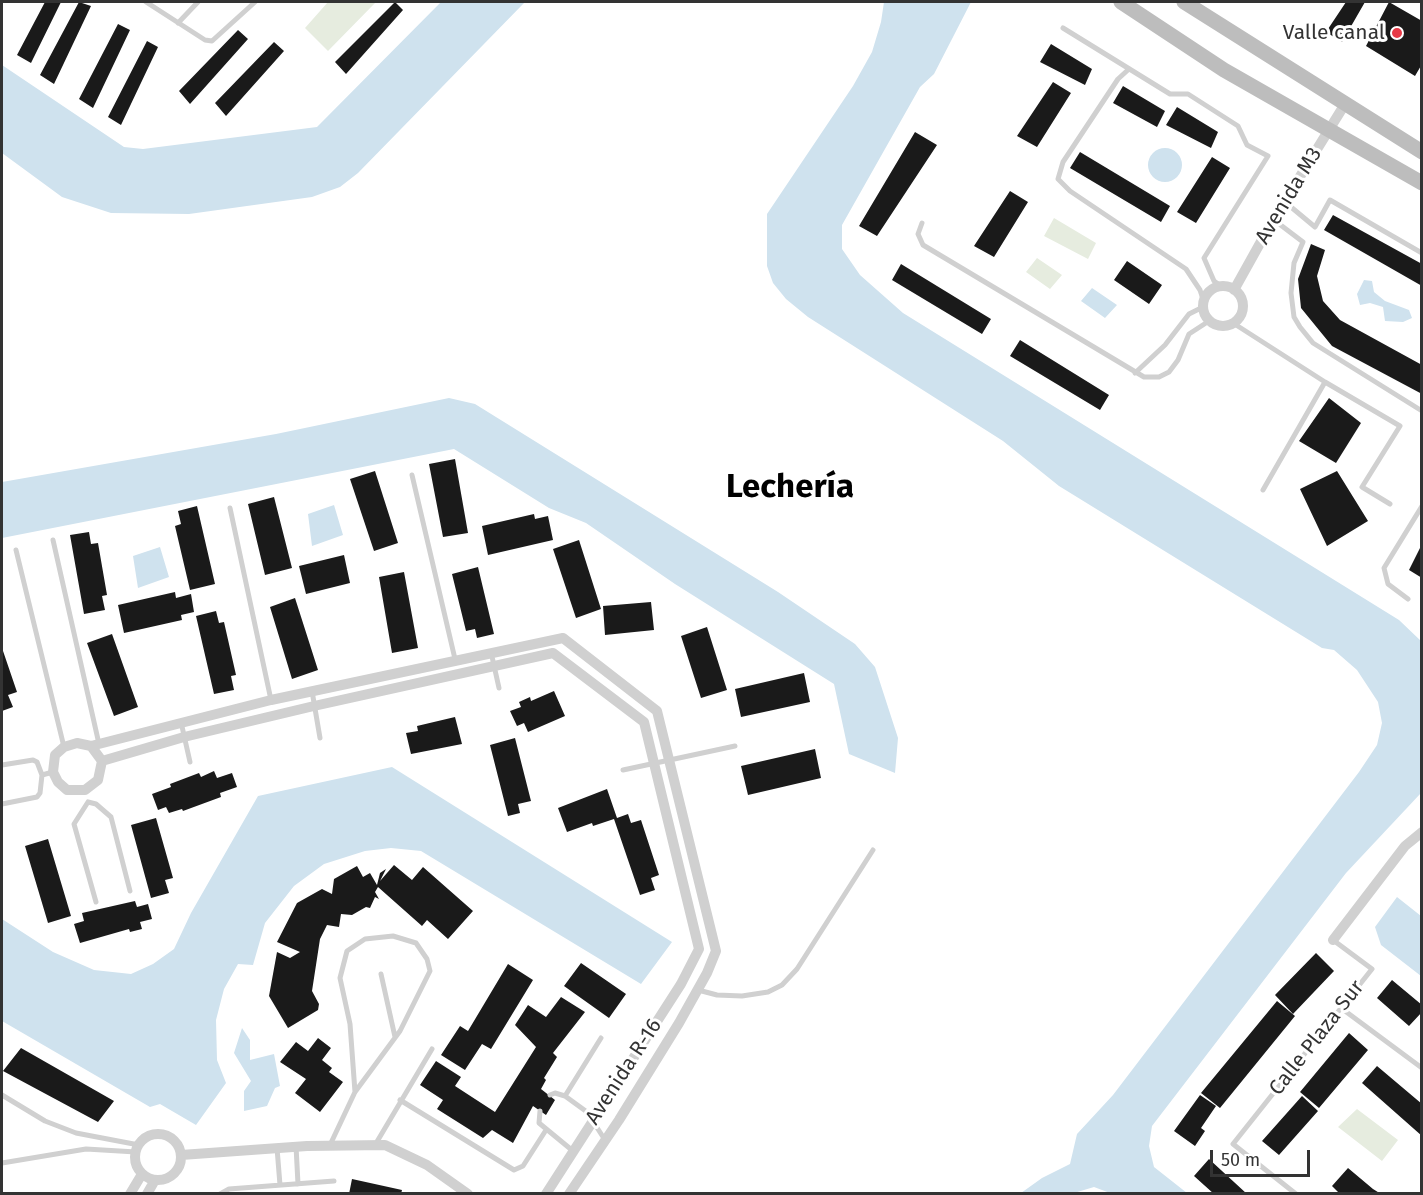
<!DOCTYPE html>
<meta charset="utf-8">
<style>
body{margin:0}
#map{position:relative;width:1423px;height:1195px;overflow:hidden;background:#fff;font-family:"Fira Sans",sans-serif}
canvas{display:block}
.frame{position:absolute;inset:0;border:3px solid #333;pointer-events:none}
.scale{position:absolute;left:1210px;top:1150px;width:100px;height:27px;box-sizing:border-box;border:3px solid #333;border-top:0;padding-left:8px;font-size:18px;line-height:21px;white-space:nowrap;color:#333;-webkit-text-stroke:4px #fff;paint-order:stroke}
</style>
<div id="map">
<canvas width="1423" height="1195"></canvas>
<div class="frame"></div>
<div class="scale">50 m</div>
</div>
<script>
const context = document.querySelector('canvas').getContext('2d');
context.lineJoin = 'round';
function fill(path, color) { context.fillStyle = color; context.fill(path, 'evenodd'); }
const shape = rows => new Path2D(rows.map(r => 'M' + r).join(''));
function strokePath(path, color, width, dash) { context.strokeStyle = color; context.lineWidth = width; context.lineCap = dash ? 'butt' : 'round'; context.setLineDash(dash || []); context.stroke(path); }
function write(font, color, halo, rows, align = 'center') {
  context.font = font + ' "Fira Sans",sans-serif'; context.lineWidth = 6; context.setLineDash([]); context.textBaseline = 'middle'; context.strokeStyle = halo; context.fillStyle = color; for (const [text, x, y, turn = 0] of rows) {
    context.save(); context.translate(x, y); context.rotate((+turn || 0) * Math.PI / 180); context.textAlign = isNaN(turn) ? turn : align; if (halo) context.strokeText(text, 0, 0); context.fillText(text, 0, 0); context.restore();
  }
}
fill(shape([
 [328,2,376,2,328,51,305,28],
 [1054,218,1096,243,1088,259,1044,236],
 [1037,258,1062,275,1050,289,1026,272],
 [1357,1109,1398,1140,1382,1161,1338,1127]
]), '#e6ecdf');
fill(shape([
 [441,2,525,2,358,173,340,187,312,197,189,214,111,213,62,197,2,153,2,65,124,147,143,149,317,127],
 [884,2,971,2,934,74,920,87,842,225,842,249,860,275,903,313,1399,620,1421,641,1421,793,1346,873,1152,1126,1149,1146,1154,1167,1187,1193,1110,1193,1094,1187,1074,1193,1021,1193,1042,1178,1070,1164,1077,1134,1113,1095,1359,772,1377,745,1382,723,1378,702,1357,670,1334,650,1322,648,1059,486,1003,441,808,317,786,299,773,283,767,266,767,214,853,86,872,52,881,22],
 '1148 165a17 17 0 1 1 34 0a17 17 0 1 1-34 0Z',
 [1364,280,1372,281,1374,292,1385,301,1409,310,1412,318,1403,322,1385,321,1383,307,1370,303,1360,305,1357,294],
 [1092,288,1117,305,1105,318,1081,301],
 [449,398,475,404,778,592,855,644,875,667,898,738,895,773,849,754,834,684,675,584,586,523,549,508,454,449,2,538,2,482,276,434],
 [334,505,343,535,312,546,308,514],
 [160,547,169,577,138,588,133,556],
 [392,767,672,942,641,984,421,851,391,848,365,851,324,864,294,886,265,923,253,965,238,964,224,989,216,1020,217,1060,226,1083,196,1125,160,1104,150,1107,2,1021,2,919,53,952,94,970,131,974,153,964,174,949,191,913,258,796],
 [1397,897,1421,916,1421,976,1381,945,1375,927],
 [242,1028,250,1040,250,1060,274,1054,280,1086,275,1088,267,1106,244,1111,244,1091,251,1081,234,1053]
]), '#cfe2ee');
fill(shape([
 [45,2,61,2,31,63,17,55],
 [79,2,91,6,54,84,40,75],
 [395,2,403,10,346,74,335,62],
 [1346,2,1365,2,1342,42,1326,32],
 [1389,2,1422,21,1422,64,1415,76,1366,46],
 [118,24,130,30,93,108,79,99],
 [238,30,248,39,190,104,179,91],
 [147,41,158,47,121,125,108,117],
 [274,42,284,51,226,116,215,103],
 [1051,44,1092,69,1085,85,1040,62],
 [1053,82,1071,93,1037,147,1017,136],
 [1123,86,1165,111,1157,127,1113,103],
 [1177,107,1218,132,1211,148,1166,125],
 [915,132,937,145,877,236,859,226],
 [1080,152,1170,206,1161,222,1070,168],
 [1212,157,1230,168,1196,223,1177,212],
 [1010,191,1028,202,994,257,974,246],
 [1333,215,1422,264,1422,286,1324,230],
 [1311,244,1325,250,1317,276,1323,301,1340,320,1422,365,1422,394,1332,346,1301,308,1298,279],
 [1127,261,1162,285,1149,304,1114,280],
 [901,264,991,319,982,334,892,280],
 [1020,340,1109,395,1100,410,1010,356],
 [1329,398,1361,423,1336,463,1299,441],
 [455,459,468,533,443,537,429,464],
 [375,471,398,543,374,551,350,479],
 [1337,471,1368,521,1327,546,1300,489],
 [274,497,292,568,265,575,248,504],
 [197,506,215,584,190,590,175,526,181,524,178,511],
 [534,514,535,519,548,516,553,540,488,555,482,526],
 [89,532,91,544,98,543,107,595,102,596,105,610,84,614,70,535],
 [579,540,601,609,576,618,553,549],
 [1422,544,1422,578,1409,570],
 [344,555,350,583,306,594,299,566],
 [478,567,494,634,477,638,475,629,466,631,452,574],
 [404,572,418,648,392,653,379,577],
 [175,592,176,598,191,594,194,612,181,615,182,620,124,633,118,605],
 [295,598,318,670,292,679,270,607],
 [651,602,654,630,605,635,603,606],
 [216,611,219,623,224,622,236,675,231,676,234,690,214,694,196,616],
 [707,627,727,690,701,698,681,636],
 [112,634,138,707,114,716,87,643],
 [2,648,17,692,8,695,13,707,2,711],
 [804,673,810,702,741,717,735,689],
 [554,691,565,716,528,732,524,723,517,726,510,711,521,707,519,702,530,697,531,701],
 [455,717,462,744,411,754,406,733,418,731,417,726],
 [515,738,531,801,518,804,520,813,508,816,490,745],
 [815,749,821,778,748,795,741,766],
 [214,771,217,778,232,773,237,787,220,793,221,797,183,811,182,809,169,813,166,807,158,810,152,794,171,787,170,784,199,773,201,777],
 [607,789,617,818,628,814,631,823,641,820,659,875,651,878,655,890,640,895,614,819,593,826,592,823,567,832,558,808],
 [156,818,173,878,165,880,169,893,151,898,131,825],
 [48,839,71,916,48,923,25,846],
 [394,865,412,880,423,867,473,911,448,939,427,920,422,926,378,887,375,892,379,899,375,897,370,908,366,907,352,915,341,914,339,927,327,925,320,939,312,991,319,1004,318,1010,288,1028,269,996,277,952,290,958,300,952,277,942,297,903,322,889,332,894,334,879,357,866,363,877,370,873,377,885,380,873,386,869,380,881],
 [135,901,137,907,148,904,152,919,140,922,142,929,130,932,129,929,80,943,74,924,84,921,82,913],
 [1316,953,1334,971,1293,1014,1275,995],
 [581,963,626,994,609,1018,564,986],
 [508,964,533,980,491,1049,482,1044,465,1070,441,1055,460,1026,468,1031],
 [1392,980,1422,1005,1422,1012,1409,1026,1377,998],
 [561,997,585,1012,553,1053,557,1057,544,1078,546,1080,541,1089,555,1100,546,1115,533,1106,513,1143,492,1130,483,1138,437,1109,443,1100,420,1085,436,1061,461,1077,455,1086,495,1112,536,1047,515,1025,528,1005,546,1017],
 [1277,1001,1295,1016,1220,1108,1201,1093],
 [1349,1033,1368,1050,1319,1108,1300,1092],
 [318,1038,331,1048,322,1060,332,1068,329,1072,343,1082,320,1112,295,1093,306,1079,280,1062,296,1042,308,1051],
 [21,1048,114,1101,98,1122,3,1071],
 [1377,1066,1422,1104,1422,1136,1362,1083],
 [1200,1095,1216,1106,1201,1128,1205,1131,1195,1146,1174,1131],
 [1302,1096,1318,1111,1279,1155,1262,1141],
 [1209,1159,1247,1194,1214,1194,1194,1176],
 [1348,1168,1373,1189,1381,1194,1340,1194,1332,1186],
 [352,1179,402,1190,401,1194,349,1194]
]), '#1a1a1a');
strokePath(shape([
 [146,2,205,40,212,41,255,2],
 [178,23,198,2],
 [1063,28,1170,94,1188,94,1238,126,1247,145,1268,156,1204,258,1214,281,1222,287],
 [1129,69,1118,79,1063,162,1058,179,1070,191,1186,269,1200,290,1204,302],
 [1285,202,1315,227,1330,200,1422,253],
 [1274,220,1303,242,1294,263,1291,293,1294,317,1300,327,1313,343,1422,411],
 [922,223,918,234,923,245,1144,377,1159,377,1169,372,1178,360,1189,334,1209,321],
 [1233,323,1325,382,1263,490],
 [1135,373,1165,345,1189,314,1203,307],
 [1325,382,1400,426,1362,487,1390,504],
 [412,475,455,659],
 [230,508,271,700],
 [53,540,99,744],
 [16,550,64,747],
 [1408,599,1388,584,1384,568,1422,506],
 [491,652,499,688],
 [312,691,320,738],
 [181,722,190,762],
 [2,765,33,760,37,762,42,775],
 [623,770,735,746],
 [88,802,74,824,96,902],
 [88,802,96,804,111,817,130,891],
 [2,804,37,797,40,793,42,775,53,772],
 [381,974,395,1037],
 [698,990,717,995,742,996,768,992,782,985,797,969,873,850],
 [1341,1008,1422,1068],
 [2,1095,45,1121,76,1133,139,1145],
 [550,1095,555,1093,565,1096,587,1112,605,1140],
 [565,1096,601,1038],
 [400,1100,514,1170,523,1166,546,1130],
 [540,1111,539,1123,573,1151],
 [330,1145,355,1092,400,1031,430,971,427,959,416,943,393,936,365,939,347,951,340,978,350,1024,355,1092],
 [375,1145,432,1049],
 [296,1146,298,1184],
 [277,1148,280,1185],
 [2,1163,86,1149,136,1152],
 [220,1194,229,1189,334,1181],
 [1296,1194,1233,1144,1372,969,1333,940]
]), '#d0d0d0', 5);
strokePath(shape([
 '1203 306a20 20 0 1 1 40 0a20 20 0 1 1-40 0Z',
 [1234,290,1273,220,1345,104],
 [91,746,102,761,98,780,85,790,67,790,58,782,53,772,55,755,64,747,77,743,91,746,271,700,563,638,657,711,716,951],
 [102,761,184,737,314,706,553,653,644,722,699,949],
 [1333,940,1405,846,1422,832],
 '135 1157a23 23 0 1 1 46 0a23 23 0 1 1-46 0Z',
 [181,1155,307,1146,385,1145,427,1165,468,1194],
 [130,1194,142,1174],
 [147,1194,155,1180],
 [546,1194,681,984,699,949],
 [569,1194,619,1120,679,1023,707,973,716,951]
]), '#d0d0d0', 10);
strokePath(shape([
 [1121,2,1224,70,1422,183],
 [1184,2,1422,152]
]), '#bdbdbd', 15);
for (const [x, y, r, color] of [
 [1397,33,6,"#e63946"]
]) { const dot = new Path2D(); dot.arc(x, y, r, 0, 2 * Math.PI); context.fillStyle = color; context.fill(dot); strokePath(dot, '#fff', 2); }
write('21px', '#333', '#fff', [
 ["Valle canal",1385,33]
], 'right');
write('21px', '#333', '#fff', [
 ["Avenida M3",1289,196,-59],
 ["Calle Plaza Sur",1317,1038,-52],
 ["Avenida R-16",624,1072,-57]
]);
write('bold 33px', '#000', '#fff', [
 ["Lechería",790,488]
]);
</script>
